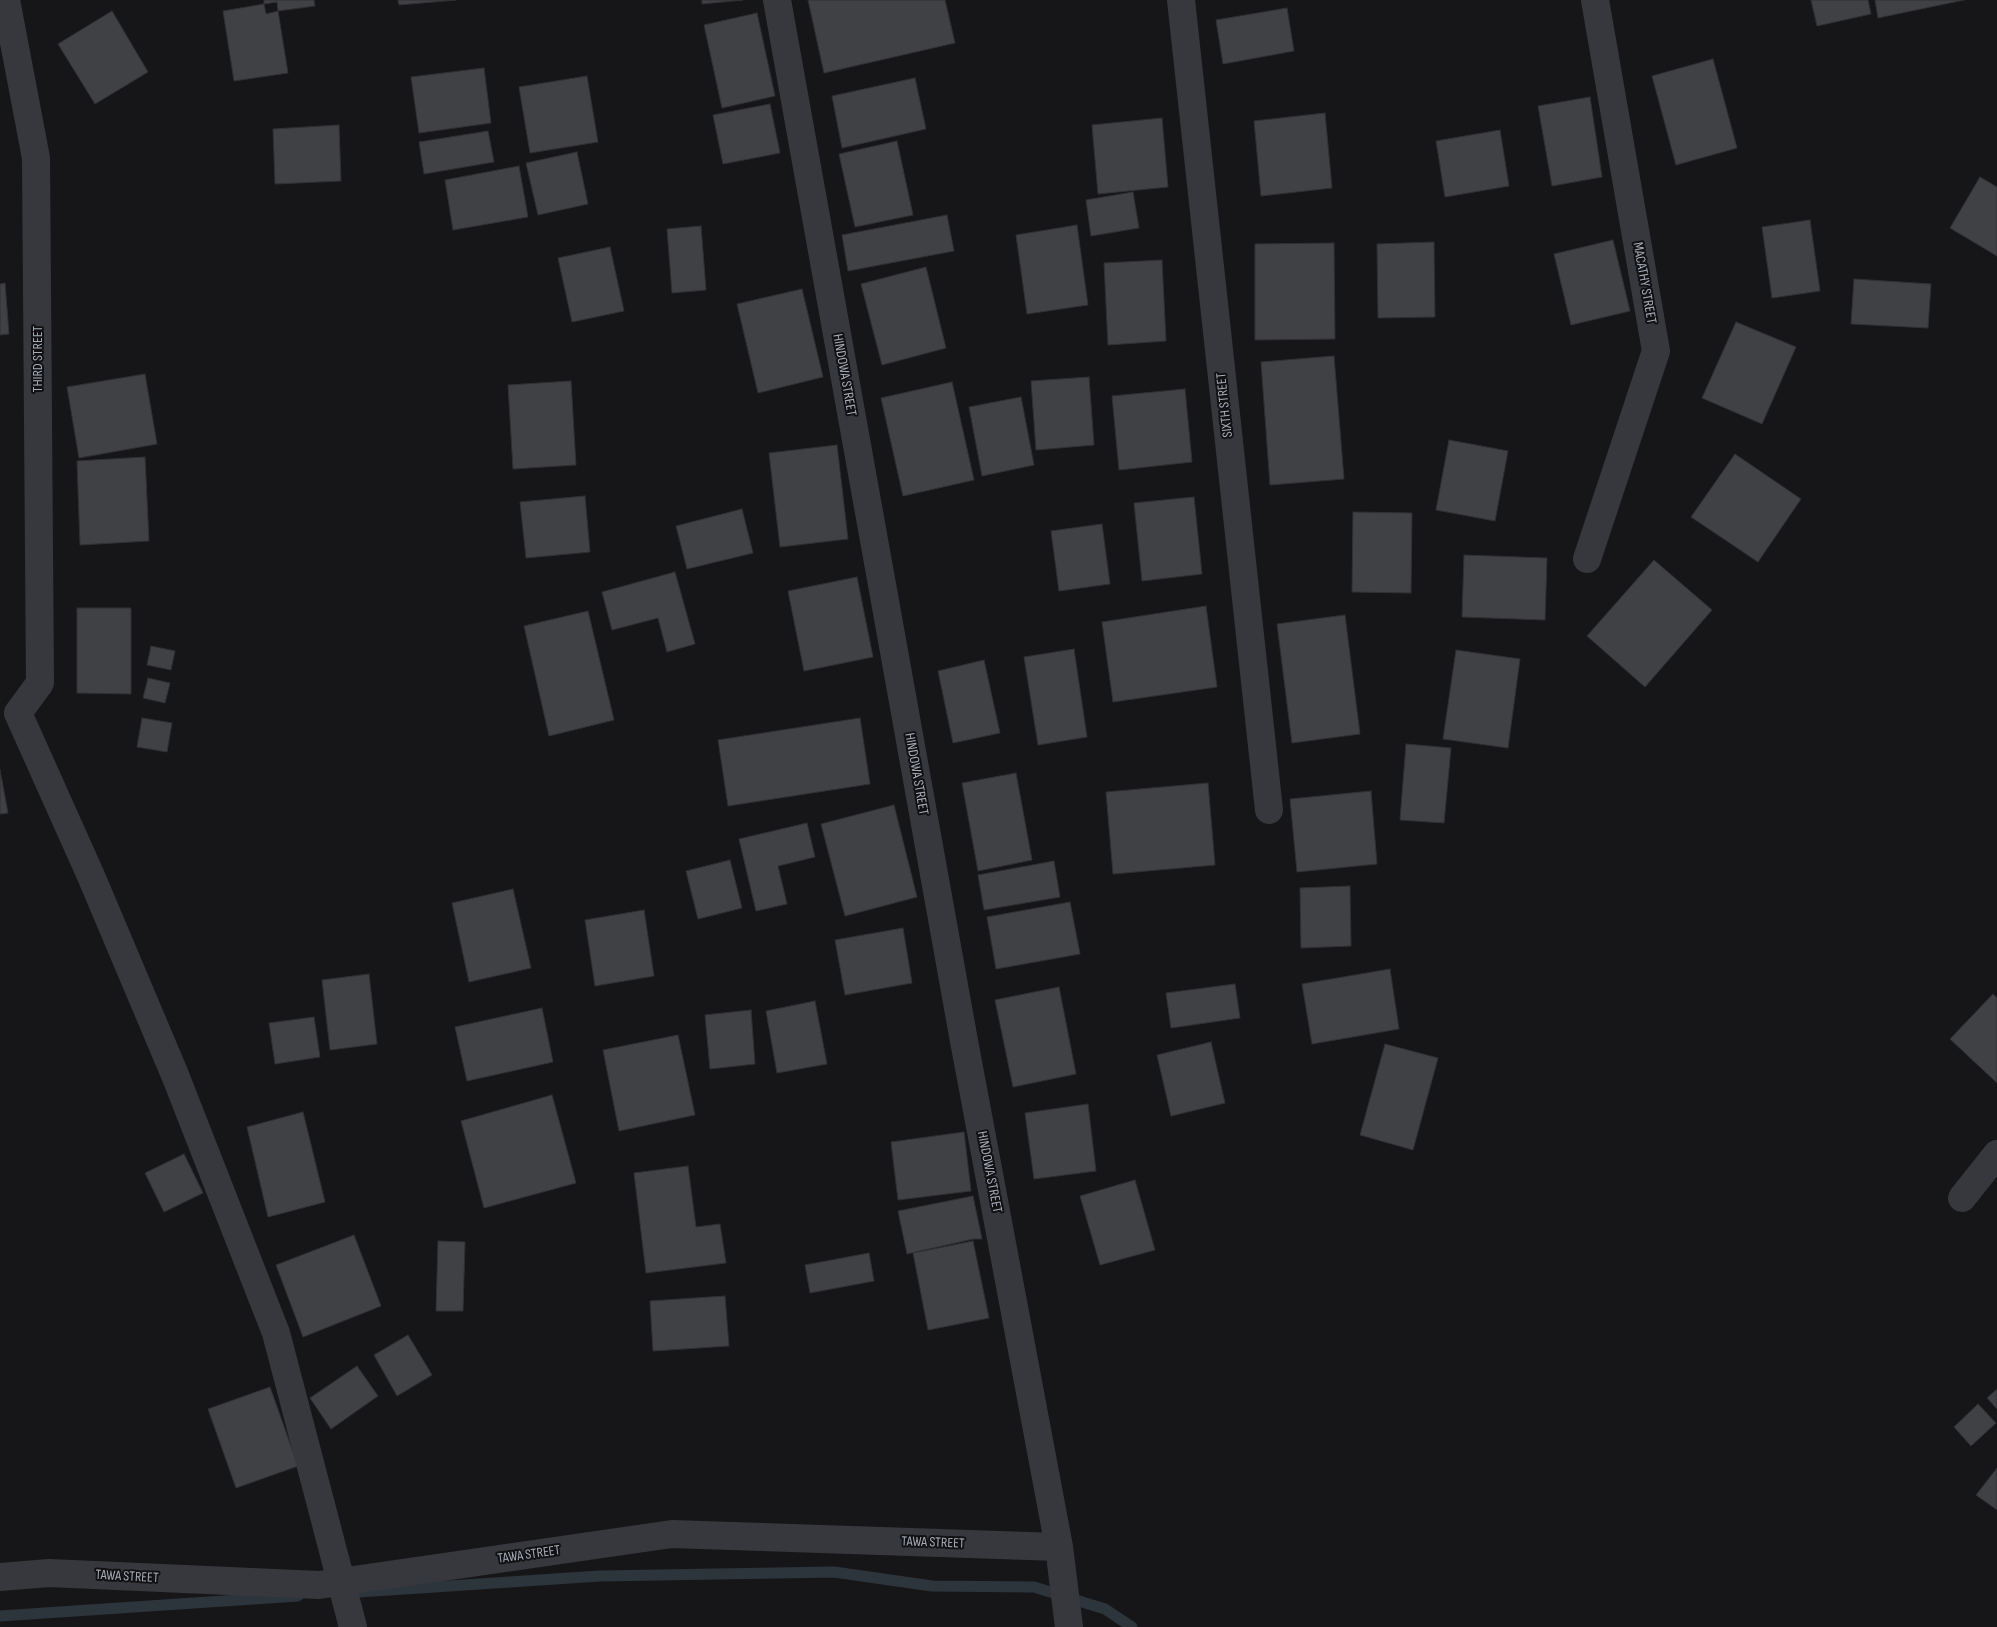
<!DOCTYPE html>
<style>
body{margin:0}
canvas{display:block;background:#161618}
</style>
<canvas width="1997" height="1627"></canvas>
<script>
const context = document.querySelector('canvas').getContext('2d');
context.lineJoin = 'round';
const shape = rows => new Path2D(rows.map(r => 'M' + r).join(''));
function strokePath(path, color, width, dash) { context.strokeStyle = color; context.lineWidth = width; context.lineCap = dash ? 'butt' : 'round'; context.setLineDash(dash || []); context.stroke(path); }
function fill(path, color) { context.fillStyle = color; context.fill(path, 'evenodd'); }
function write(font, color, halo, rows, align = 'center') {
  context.font = font + ' "Sofia Sans Condensed",sans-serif'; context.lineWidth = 4; context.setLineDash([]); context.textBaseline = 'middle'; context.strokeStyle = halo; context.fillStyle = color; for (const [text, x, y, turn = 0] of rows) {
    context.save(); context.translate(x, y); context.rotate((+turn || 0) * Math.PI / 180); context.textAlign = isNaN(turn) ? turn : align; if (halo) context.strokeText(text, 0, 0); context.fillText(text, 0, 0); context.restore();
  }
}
strokePath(shape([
 [359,1592,600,1576,834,1572,932,1586,1034,1587,1105,1609,1132,1627],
 [0,1616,298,1596]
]), '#2c353c', 11);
const building = shape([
 [264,0,314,0,315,6,278,11,277,2,264,4,264,0],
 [398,0,456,0,399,5,398,0],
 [702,0,743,0,702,4,702,0],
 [808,0,945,0,955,43,824,73,808,0],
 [1811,0,1868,0,1871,14,1817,26,1811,0],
 [1875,0,1964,0,1878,18,1875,0],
 [264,4,266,14,278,11,288,73,234,81,223,11,264,4],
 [1287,8,1294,51,1223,64,1216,20,1287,8],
 [112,11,148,72,95,104,58,44,112,11],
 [757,13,775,96,722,108,704,25,757,13],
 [1713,59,1737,148,1676,165,1652,76,1713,59],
 [484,68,491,123,419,133,411,77,484,68],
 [587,76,598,142,530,153,519,87,587,76],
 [915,78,926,129,842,148,832,96,915,78],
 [1590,97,1602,177,1552,186,1538,106,1590,97],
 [770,104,780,153,723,164,713,115,770,104],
 [1325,113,1332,188,1261,196,1254,121,1325,113],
 [1162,118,1168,187,1098,194,1092,125,1162,118],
 [339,125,341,181,275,184,273,129,339,125],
 [1500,130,1509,186,1445,197,1436,141,1500,130],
 [488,131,494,162,424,174,419,142,488,131],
 [897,141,913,215,855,227,839,154,897,141],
 [577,152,588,204,538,215,526,163,577,152],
 [519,166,528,217,453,230,445,180,519,166],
 [1980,177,1997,187,1997,256,1950,228,1980,177],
 [1133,192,1139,228,1091,236,1086,200,1133,192],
 [947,215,954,251,848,271,842,235,947,215],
 [1810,220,1820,291,1772,298,1762,227,1810,220],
 [1077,225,1088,305,1027,314,1016,235,1077,225],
 [701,226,706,290,672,293,667,229,701,226],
 [1613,240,1630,311,1571,325,1554,254,1613,240],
 [1434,242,1435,317,1378,318,1377,244,1434,242],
 [1334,243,1335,339,1255,340,1255,244,1334,243],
 [610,247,624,311,572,322,558,258,610,247],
 [1162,260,1166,341,1108,345,1104,263,1162,260],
 [926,267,946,348,882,365,861,284,926,267],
 [1854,279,1931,284,1928,328,1851,324,1854,279],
 [5,283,9,334,0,335,0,284,5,283],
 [802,289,823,377,758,393,737,304,802,289],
 [1736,322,1796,347,1762,424,1702,398,1736,322],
 [1334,356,1344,479,1270,485,1261,362,1334,356],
 [145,374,157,444,79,458,67,387,145,374],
 [1089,377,1094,445,1036,450,1031,381,1089,377],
 [571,381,576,465,513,469,508,385,571,381],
 [952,382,974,480,903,496,881,398,952,382],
 [1185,389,1192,462,1119,470,1112,396,1185,389],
 [1021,397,1034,465,982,476,969,407,1021,397],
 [1449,440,1508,451,1495,521,1436,510,1449,440],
 [837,445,848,539,780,547,769,453,837,445],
 [1735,454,1801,499,1758,562,1691,517,1735,454],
 [145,457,149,541,80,545,77,461,145,457],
 [585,496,590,552,526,558,520,502,585,496],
 [1194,497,1202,574,1142,581,1134,503,1194,497],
 [742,509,753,553,687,569,676,526,742,509],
 [1353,512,1412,513,1411,593,1352,592,1353,512],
 [1102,524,1110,584,1059,591,1051,531,1102,524],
 [1464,555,1547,558,1545,620,1462,617,1464,555],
 [1654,560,1712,610,1645,687,1587,636,1654,560],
 [675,572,695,644,667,652,658,618,612,630,602,592,675,572],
 [857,577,873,657,804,671,788,591,857,577],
 [1206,606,1217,687,1113,702,1102,622,1206,606],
 [77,608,131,608,131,694,77,693,77,608],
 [588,611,614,720,549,736,524,626,588,611],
 [1345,615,1360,734,1292,743,1277,624,1345,615],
 [151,646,175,651,171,670,147,665,151,646],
 [1074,649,1087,737,1038,745,1024,657,1074,649],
 [1456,650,1520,659,1508,748,1443,739,1456,650],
 [984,660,1000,733,953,743,938,671,984,660],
 [148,678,170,683,165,703,143,698,148,678],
 [142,718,172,723,167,752,137,747,142,718],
 [860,718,870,784,728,806,718,740,860,718],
 [1406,744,1451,748,1444,823,1400,820,1406,744],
 [0,770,8,813,0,814,0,770],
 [1016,773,1032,860,978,871,962,783,1016,773],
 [1208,783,1215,865,1113,874,1106,792,1208,783],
 [1371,791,1377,864,1297,872,1290,799,1371,791],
 [894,805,917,897,845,916,821,824,894,805],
 [807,823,815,857,778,866,787,904,756,911,739,839,807,823],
 [730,860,742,908,698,919,686,871,730,860],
 [1054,861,1060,897,984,910,978,875,1054,861],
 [1350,886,1351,946,1301,948,1300,888,1350,886],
 [513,889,531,968,469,982,452,903,513,889],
 [1070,902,1080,954,996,969,987,917,1070,902],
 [644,910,654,976,595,986,585,920,644,910],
 [903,928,912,983,845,995,835,940,903,928],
 [1390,969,1399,1029,1312,1044,1302,984,1390,969],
 [369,974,377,1044,330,1050,322,980,369,974],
 [1235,984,1240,1018,1171,1028,1166,993,1235,984],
 [1059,987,1076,1074,1013,1087,995,1000,1059,987],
 [1993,994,1997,998,1997,1083,1950,1039,1993,994],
 [815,1001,827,1064,777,1073,766,1011,815,1001],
 [542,1008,553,1062,467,1081,455,1027,542,1008],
 [751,1010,755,1064,710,1069,705,1015,751,1010],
 [314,1017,320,1057,275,1064,269,1023,314,1017],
 [678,1035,695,1115,619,1131,603,1050,678,1035],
 [1211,1042,1225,1103,1171,1116,1157,1055,1211,1042],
 [1385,1044,1438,1058,1413,1150,1360,1135,1385,1044],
 [552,1095,576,1183,484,1208,461,1121,552,1095],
 [1088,1104,1096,1171,1034,1179,1025,1113,1088,1104],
 [303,1112,325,1202,268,1217,247,1127,303,1112],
 [964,1132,971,1191,898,1200,891,1142,964,1132],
 [184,1154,203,1193,164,1212,145,1173,184,1154],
 [688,1166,696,1227,720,1224,726,1263,646,1273,634,1173,688,1166],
 [1135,1180,1155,1250,1100,1265,1080,1196,1135,1180],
 [973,1196,982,1239,973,1239,907,1254,898,1211,973,1196],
 [354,1235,381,1306,303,1337,276,1265,354,1235],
 [438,1241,465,1242,463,1311,436,1311,438,1241],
 [973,1241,989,1318,928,1330,913,1253,973,1241],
 [869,1253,874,1281,810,1293,805,1265,869,1253],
 [725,1296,729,1346,653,1351,650,1301,725,1296],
 [408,1335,432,1375,397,1396,374,1355,408,1335],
 [357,1366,378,1396,331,1429,310,1398,357,1366],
 [270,1387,298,1466,236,1488,208,1409,270,1387],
 [1997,1389,1997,1409,1987,1398,1997,1389],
 [1978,1404,1996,1423,1971,1446,1954,1427,1978,1404],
 [1997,1468,1997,1510,1976,1495,1997,1468]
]);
fill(building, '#404145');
strokePath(building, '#303034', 1);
strokePath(shape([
 [6,0,36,158,40,683,18,713],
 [777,0,964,1041,1059,1547,1069,1627],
 [1181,0,1269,810],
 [1587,559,1656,351,1595,0],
 [18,713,91,876,175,1075,276,1333,353,1627],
 [1962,1198,1997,1154],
 [0,1577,49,1573,319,1585,672,1534,1059,1547]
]), '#37383d', 28);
write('14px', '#a8adb8', '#111113', [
 ["MACATHY STREET",1644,283,80],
 ["THIRD STREET",38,359,-90],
 ["HINDOWA STREET",844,375,80],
 ["SIXTH STREET",1225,405,-96],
 ["HINDOWA STREET",916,774,80],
 ["HINDOWA STREET",989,1172,79],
 ["TAWA STREET",933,1543,2],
 ["TAWA STREET",529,1555,-8],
 ["TAWA STREET",127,1577,3]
]);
</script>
